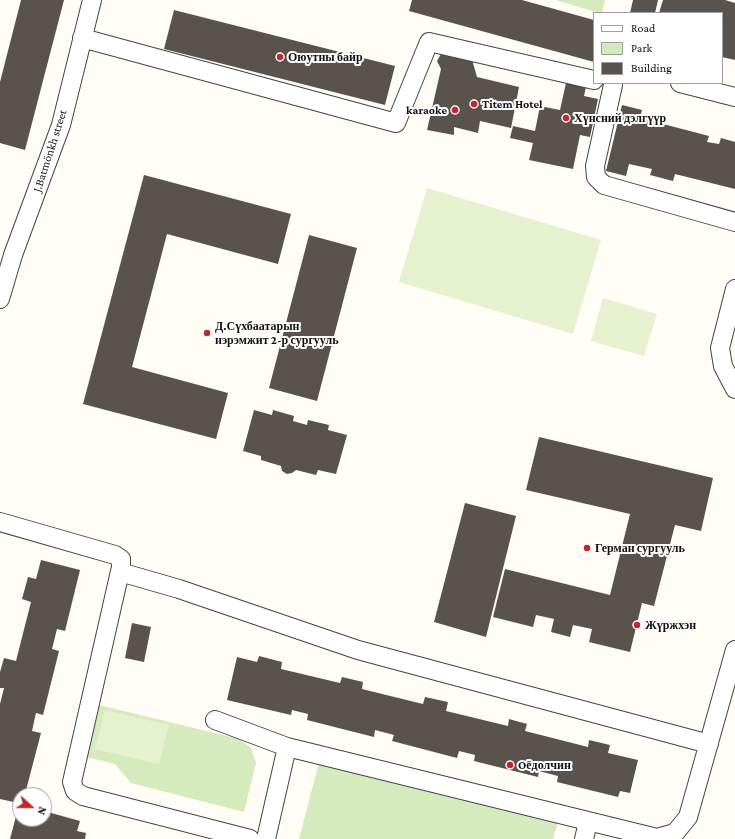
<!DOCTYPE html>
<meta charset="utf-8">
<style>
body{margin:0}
#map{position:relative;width:735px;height:839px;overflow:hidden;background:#fffdf5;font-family:"Crimson Pro",serif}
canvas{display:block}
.legend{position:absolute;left:593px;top:12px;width:130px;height:72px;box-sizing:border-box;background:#fff;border:1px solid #a0a0a0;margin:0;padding:5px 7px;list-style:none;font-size:12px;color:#111}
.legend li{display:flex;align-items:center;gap:8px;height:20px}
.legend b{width:20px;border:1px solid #a0a0a0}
.north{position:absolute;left:12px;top:787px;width:40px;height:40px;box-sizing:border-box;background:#fff;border:1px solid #a0a0a0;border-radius:50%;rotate:111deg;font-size:11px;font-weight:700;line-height:16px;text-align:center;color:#111}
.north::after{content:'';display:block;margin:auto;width:14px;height:18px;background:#c4262e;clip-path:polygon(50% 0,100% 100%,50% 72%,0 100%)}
</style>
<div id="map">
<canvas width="735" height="839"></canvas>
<ul class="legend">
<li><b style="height:5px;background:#fff"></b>Road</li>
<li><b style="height:11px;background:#d5ebbd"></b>Park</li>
<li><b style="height:11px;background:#5a524d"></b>Building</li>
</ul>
<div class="north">N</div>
</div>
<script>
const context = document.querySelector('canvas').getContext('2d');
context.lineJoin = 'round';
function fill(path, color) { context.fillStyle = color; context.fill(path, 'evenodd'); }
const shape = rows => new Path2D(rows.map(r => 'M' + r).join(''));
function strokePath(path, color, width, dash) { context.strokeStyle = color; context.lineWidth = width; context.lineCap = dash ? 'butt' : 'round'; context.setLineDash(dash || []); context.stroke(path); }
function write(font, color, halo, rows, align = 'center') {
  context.font = font + ' "Crimson Pro",serif'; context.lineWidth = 4; context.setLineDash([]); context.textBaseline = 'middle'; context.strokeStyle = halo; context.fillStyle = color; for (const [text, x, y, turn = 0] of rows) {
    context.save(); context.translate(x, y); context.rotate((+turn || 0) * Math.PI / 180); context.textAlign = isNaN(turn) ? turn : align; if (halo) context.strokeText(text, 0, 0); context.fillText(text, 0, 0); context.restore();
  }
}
fill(shape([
 [556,0,605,0,602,13,599,13],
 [95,704,239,739,251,748,256,763,244,812,131,783,115,764,82,756],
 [319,762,558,822,553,839,299,839]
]), '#d5ebbd');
fill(shape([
 [427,188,601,240,573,334,399,282],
 [603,298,657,314,644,356,591,341],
 [105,710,169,725,159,764,95,749]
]), '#e6f2cf');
fill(shape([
 [21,0,64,0,25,150,0,143,0,82],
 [412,0,522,0,594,20,594,62,409,11],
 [633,0,658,0,655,13,630,13],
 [663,0,725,0,735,3,735,60,722,57,722,13,659,13],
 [174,10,395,66,385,105,164,49],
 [441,54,471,56,477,77,519,87,511,128,480,121,478,133,454,127,454,135,427,130,441,69,437,61],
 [566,83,586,87,584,96,598,99,590,137,580,135,573,169,529,160,533,143,510,138,513,126,535,131,540,106,560,110],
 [622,105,642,110,640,118,709,136,707,142,719,144,721,138,735,142,735,189,675,174,673,181,650,175,652,169,629,164,626,176,606,171],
 [144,175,291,214,278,264,167,234,132,367,228,393,216,439,83,404],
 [309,235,357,248,317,401,269,388],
 [254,410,272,415,273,410,294,416,293,421,307,425,308,420,329,425,328,430,347,435,336,474,318,470,316,475,296,470,292,473,287,474,282,471,281,466,261,460,261,456,243,451],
 [539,437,713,478,701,531,675,525,654,606,642,603,630,652,589,642,592,629,573,625,570,637,551,632,554,619,536,615,533,627,493,617,505,569,610,595,630,514,526,490],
 [465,503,516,516,486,637,434,622],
 [41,560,80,570,65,631,57,629,52,649,59,651,43,715,36,713,32,731,41,733,25,794,21,792,18,803,0,799,0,704,4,688,0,688,0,672,4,658,16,661,31,602,22,599,28,577,36,579],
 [132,623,151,627,144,662,125,658],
 [259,656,282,662,281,669,340,683,342,677,363,682,362,689,423,704,425,697,448,702,446,711,508,726,509,719,527,724,525,731,588,747,589,740,610,745,608,753,638,760,630,793,620,791,618,797,557,782,558,776,539,771,538,777,474,761,475,755,459,751,457,758,392,741,394,735,375,730,374,737,307,720,308,714,292,710,291,715,227,700,237,657,257,662],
 [19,805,20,805,20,819,44,819,44,811,80,821,77,831,86,833,85,839,10,839]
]), '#5a524d');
const minor = shape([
 [82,38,396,123,429,42,594,80],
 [680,83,735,97],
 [613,85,595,166,596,177,604,185,735,222],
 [735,289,720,348,723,366,735,389],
 [0,299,13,255,61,125,92,0],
 [0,522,115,555,121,559,121,567,72,782,75,791,83,796,250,839],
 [120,572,179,589,358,650,709,744],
 [215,720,287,747,657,838,675,833,688,817,735,650],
 [266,839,287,747],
 [584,839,588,822]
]);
strokePath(minor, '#444', 20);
strokePath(minor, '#fff', 18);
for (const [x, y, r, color] of [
 [280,57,4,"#c4262e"],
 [474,104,4,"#c4262e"],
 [455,110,4,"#c4262e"],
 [566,118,4,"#c4262e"],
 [207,333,4,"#c4262e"],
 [587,548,4,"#c4262e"],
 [637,625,4,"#c4262e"],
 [510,765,4,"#c4262e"]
]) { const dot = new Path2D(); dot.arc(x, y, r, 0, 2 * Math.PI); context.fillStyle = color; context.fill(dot); strokePath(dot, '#fff', 1.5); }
write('bold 12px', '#111', '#fff', [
 ["Оюутны байр",288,57],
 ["Titem Hotel",482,104],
 ["karaoke",447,110,"right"],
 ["Хүнсний дэлгүүр",574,118],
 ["Д.Сүхбаатарын",215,326],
 ["нэрэмжит 2-р сургууль",215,340],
 ["Герман сургууль",595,548],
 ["Жүржхэн",645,625],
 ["Oёдолчин",518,765]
], 'left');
write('12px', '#111', '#fff', [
 ["J.Batmönkh street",50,151,-72]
]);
</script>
